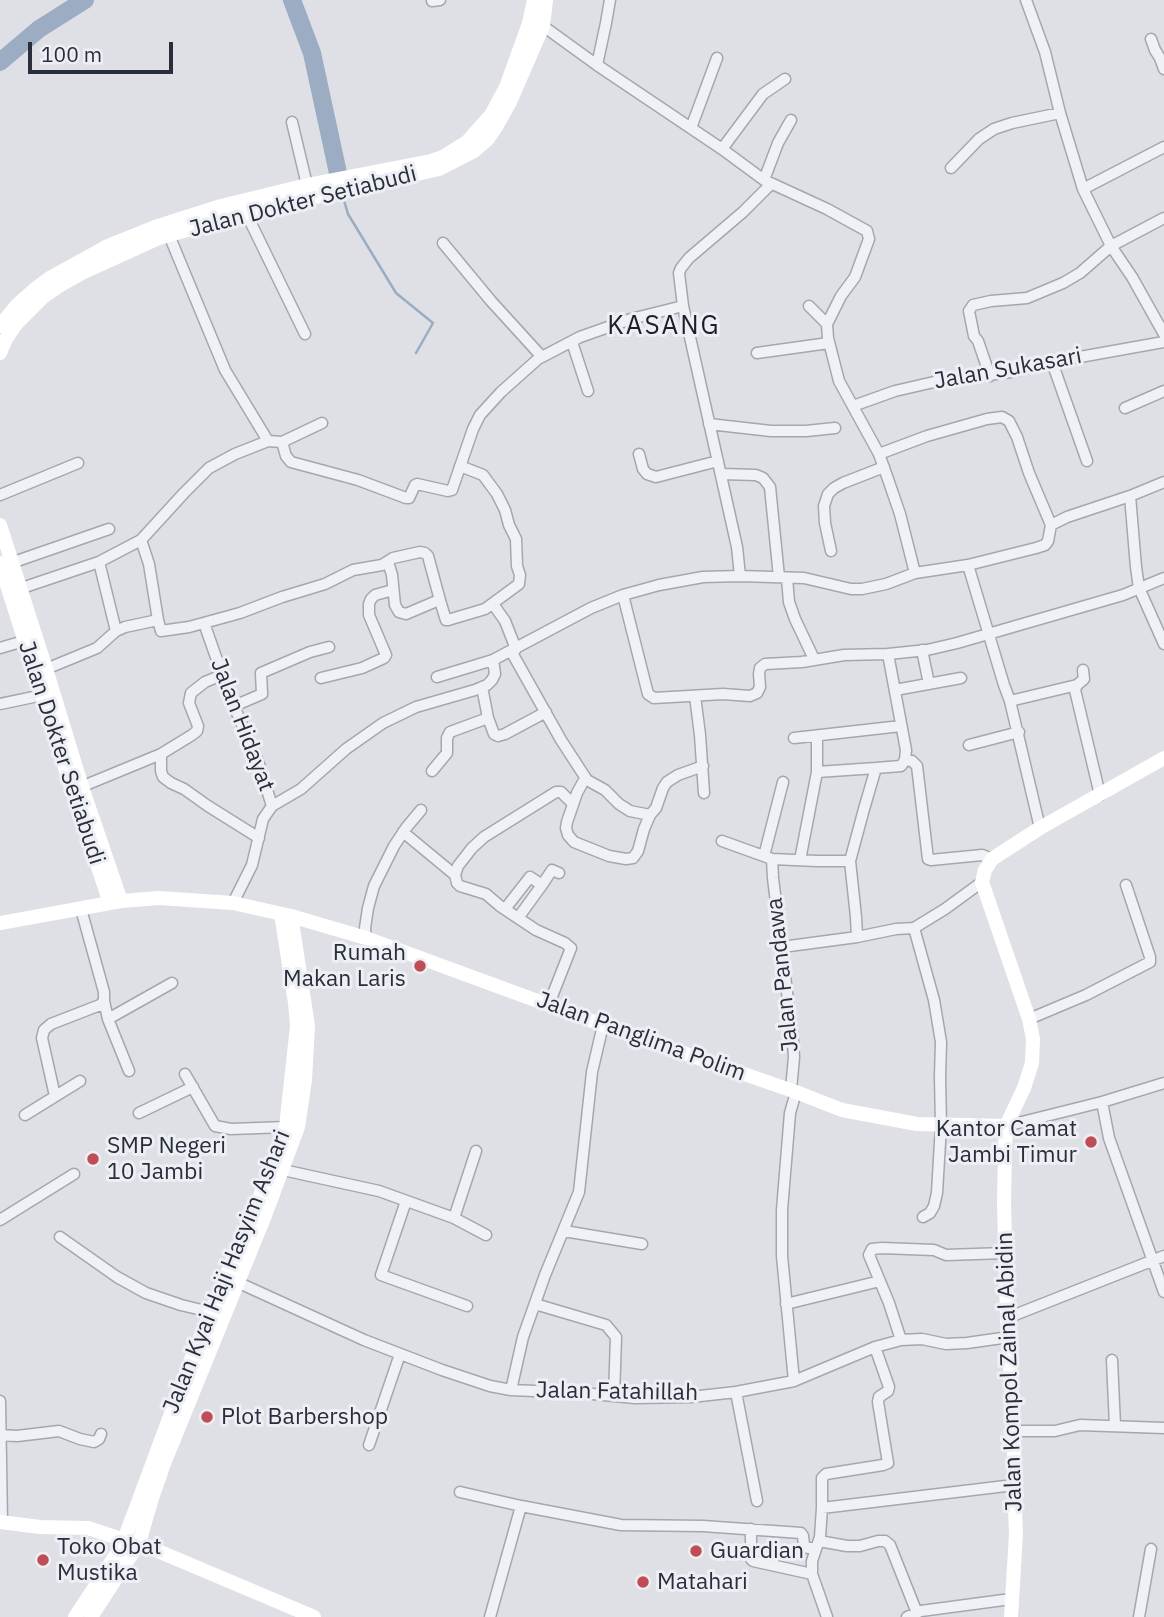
<!DOCTYPE html>
<style>
body{margin:0}
#map{position:relative;width:1164px;height:1617px;overflow:hidden;background:#dee0e6;font-family:"IBM Plex Sans",sans-serif}
canvas{display:block}
.scale{position:absolute;left:28px;top:42px;width:145px;height:32px;box-sizing:border-box;border:4px solid #282e3b;border-top:0;padding-left:9px;font-size:21px;line-height:24px;white-space:nowrap;color:#282e3b;-webkit-text-stroke:5px #edeff4;paint-order:stroke}
</style>
<div id="map">
<canvas width="1164" height="1617"></canvas>
<div class="scale">100 m</div>
</div>
<script>
const context = document.querySelector('canvas').getContext('2d');
context.lineJoin = 'round';
const shape = rows => new Path2D(rows.map(r => 'M' + r).join(''));
function strokePath(path, color, width, dash) { context.strokeStyle = color; context.lineWidth = width; context.lineCap = dash ? 'butt' : 'round'; context.setLineDash(dash || []); context.stroke(path); }
function write(font, color, halo, rows, align = 'center') {
  context.font = font + ' "IBM Plex Sans",sans-serif'; context.lineWidth = 6; context.setLineDash([]); context.textBaseline = 'middle'; context.strokeStyle = halo; context.fillStyle = color; for (const [text, x, y, turn = 0] of rows) {
    context.save(); context.translate(x, y); context.rotate((+turn || 0) * Math.PI / 180); context.textAlign = isNaN(turn) ? turn : align; if (halo) context.strokeText(text, 0, 0); context.fillText(text, 0, 0); context.restore();
  }
}
strokePath(shape([
 [343,197,348,214,396,293,433,323,416,353]
]), '#9bacc3', 2.5);
strokePath(shape([
 [292,0,312,53,338,173],
 [0,62,39,29,85,0]
]), '#9bacc3', 18);
const street = shape([
 [1026,0,1045,52,1060,113,1083,189,1111,246,1132,277,1164,334],
 [432,1,440,0],
 [538,25,543,26,597,65,722,149,764,180,827,209,867,231,869,239,855,277,841,296,827,324,828,338,839,381,879,454,889,482,900,514,915,573],
 [1151,39,1155,50,1160,58,1164,69],
 [597,65,606,23,610,0],
 [292,122,307,185],
 [691,128,717,58],
 [722,149,763,94,785,79],
 [951,168,979,139,994,129,1012,123,1060,113],
 [764,180,778,143,791,120],
 [1083,189,1164,147],
 [246,213,305,334],
 [169,235,225,370,268,441,282,442,286,456,291,462,358,480,406,498,409,498,415,485,417,484,448,491,452,490,473,429,480,415,501,392,538,359,580,337,631,319,683,306],
 [443,243,491,301,542,357],
 [809,306,827,324],
 [572,342,588,391],
 [757,353,829,343],
 [1052,362,1087,461],
 [990,376,978,341,974,336,969,311,973,305,991,301,1027,298,1063,283,1080,273,1111,246,1164,218],
 [853,406,895,391,934,382,1011,372,1052,362,1164,342],
 [1125,408,1164,391],
 [709,424,771,431,806,431,835,428],
 [282,442,322,423],
 [639,454,643,469,647,474,656,477,718,461],
 [721,474,756,475,763,478,770,487,779,577],
 [0,495,78,463],
 [1130,496,1136,567,1139,588,1164,644],
 [1051,525,1067,517,1130,496,1164,482],
 [141,540,149,564,158,620],
 [831,551,825,523,824,506,828,494,834,488,843,483,884,467],
 [99,562,116,631,125,627,158,620,161,631,189,627,240,613,282,597,325,584,353,570,382,565,393,558,420,552,425,553,428,556,441,604,446,620,448,620,485,609,519,584,520,575,517,566,516,539,509,525,505,510,497,494,483,475,460,466],
 [388,562,392,575,395,605,399,612,406,614,439,600],
 [11,563,109,529],
 [968,565,1004,685,1010,701,1040,828],
 [740,576,737,547,683,306,679,273,681,268,689,258,743,212,771,184],
 [787,578,789,602,795,619,814,659],
 [16,590,99,562,141,540,184,493,209,468,235,454,268,441],
 [623,595,648,694,654,698,723,694,750,696,757,693,760,687,759,674,760,668,765,664,802,662,844,655,888,654,927,650,957,643,1123,595,1164,578],
 [493,604,505,621,516,649],
 [204,623,230,697,259,764,272,806],
 [0,648,24,641],
 [922,650,929,684],
 [511,651,561,740,587,780,605,790,619,804,630,811,650,815],
 [46,669,97,648,116,631],
 [1083,670,1084,679,1077,685,1075,690,1100,795],
 [437,677,493,660],
 [321,678,362,668,384,658,386,655,369,615,369,604,371,599,375,595,393,590],
 [482,687,488,718,494,734,498,736,505,734,546,712],
 [895,690,961,678],
 [695,696,700,735,704,793],
 [1010,701,1077,685],
 [0,704,43,695],
 [234,706,262,694,261,673,310,652,329,647],
 [794,738,901,726],
 [969,745,1019,732],
 [161,754,161,771,163,777,171,783,184,789,208,806,259,838],
 [905,760,912,761,917,766,928,859,931,860,982,855,992,859],
 [432,771,447,753,447,738,450,732,488,718],
 [817,772,876,768],
 [587,780,583,782,577,793,567,822,566,828,568,835,574,842,609,856,626,859,633,858,638,851,644,829,650,815,656,808,663,788,667,782,678,775,703,766],
 [76,789,161,754,192,735,197,731,198,726,189,703,191,693,205,682,222,675],
 [403,832,455,875],
 [722,841,772,859,817,861,850,861],
 [764,856,783,782],
 [772,859,773,878,793,1041,794,1057,791,1090],
 [800,860,817,772,817,736],
 [542,885,552,870,559,873],
 [233,903,252,865,263,819,272,806,301,789,346,749,383,723,416,707,475,690,487,685,492,680,495,674,493,660,591,608,623,595,659,585,703,577,740,576,804,578,851,589,862,589,886,584,915,573,968,565,1036,548,1045,545,1048,541,1051,525,1029,473,1017,437,1009,421,1002,417,987,419,927,436,879,454],
 [505,909,530,877,542,885,518,918],
 [914,928,945,909,982,882],
 [857,937,856,917,850,861,864,809,876,768,901,766,905,760,906,750,888,654],
 [366,938,365,928,368,908,374,886,394,846,406,828,421,810],
 [782,947,857,937,896,929,914,928,934,1000,941,1042,940,1077,941,1125,937,1193,934,1206,930,1213,923,1217],
 [104,1001,108,1019,129,1071],
 [549,1004,571,948,565,943,536,930,500,906,486,894,460,886,457,883,455,875,458,866,472,848,484,837,556,792,561,792,573,804],
 [108,1019,172,983],
 [1029,1019,1086,995,1150,962,1150,957,1126,885],
 [185,1074,215,1126,231,1129,286,1127],
 [55,1096,42,1038,44,1030,51,1024,100,1005,104,1001,104,992,81,909],
 [1102,1102,1109,1138,1164,1292],
 [139,1113,193,1087],
 [25,1115,80,1081],
 [1006,1126,1102,1102,1164,1083],
 [283,1170,379,1191,454,1218,476,1151],
 [406,1201,381,1275,467,1306],
 [454,1218,486,1235],
 [0,1220,74,1174],
 [564,1231,642,1244],
 [60,1237,117,1277,146,1293,181,1305,210,1312],
 [237,1282,364,1340,442,1370,490,1386,511,1390,582,1393,635,1398,691,1397,736,1392,794,1381,875,1347,901,1340,922,1339,946,1344,967,1343,1009,1337],
 [535,1304,606,1325,616,1337,614,1396],
 [786,1304,880,1281],
 [1007,1318,1164,1256],
 [901,1340,889,1303,869,1255,872,1249,882,1248,934,1250,946,1255,1005,1253],
 [1112,1360,1115,1426],
 [794,1381,782,1256,782,1210,790,1113,796,1092],
 [511,1390,523,1337,545,1275,579,1192,592,1072,603,1025],
 [736,1392,757,1501],
 [0,1401,2,1522],
 [1014,1431,1055,1431,1080,1425,1164,1428],
 [1,1435,17,1436,59,1431,80,1439,94,1442,99,1439,101,1434],
 [369,1445,400,1354],
 [460,1492,521,1506,621,1525,703,1526,801,1533,803,1536,804,1545,808,1548,816,1548],
 [822,1508,822,1478,826,1474,883,1465,888,1463,878,1402,879,1397,888,1391,889,1387,875,1347],
 [751,1529,751,1559,753,1561,812,1574],
 [819,1541,847,1546,860,1546,878,1541,885,1541,890,1545,917,1613],
 [490,1617,521,1506],
 [827,1617,812,1574,812,1561,820,1537,822,1508,1014,1485],
 [907,1617,921,1611,1011,1599],
 [1139,1617,1151,1549]
]);
strokePath(street, '#a4a7af', 13);
strokePath(street, '#f0f1f5', 10);
strokePath(shape([
 [0,326,17,305,35,289,50,278,108,246,155,227,221,206,307,185,431,161,443,157,467,142,491,115,506,87,529,23,534,0],
 [0,353,6,339,16,324,43,297,59,286,82,273,159,238,246,213,439,169,474,151,487,140,496,127,510,102,543,26,546,0],
 [0,525,46,669,82,787,121,901],
 [0,563,72,790,110,903],
 [0,923,121,901,159,898,233,903,291,916,366,938,603,1025,796,1092,842,1110,917,1124,1006,1126],
 [0,1522,40,1527,88,1528,124,1540,139,1543,314,1617],
 [75,1617,115,1556,124,1540,192,1357,270,1172,286,1127,297,1026,295,1003,281,914],
 [91,1617,139,1543,152,1498,165,1461,264,1218,298,1127,305,1080,308,1026,293,928],
 [1011,1617,1016,1534,1014,1485,1014,1431,1007,1318,1004,1202,1005,1151,1006,1126,1024,1088,1032,1063,1033,1039,1029,1019,982,882,985,870,992,859,1040,828,1164,758]
]), '#fff', 14);
for (const [x, y, r, color] of [
 [420,966,7,"#c04d56"],
 [1091,1142,7,"#c04d56"],
 [93,1159,7,"#c04d56"],
 [207,1417,7,"#c04d56"],
 [696,1551,7,"#c04d56"],
 [43,1560,7,"#c04d56"],
 [643,1582,7,"#c04d56"]
]) { const dot = new Path2D(); dot.arc(x, y, r, 0, 2 * Math.PI); context.fillStyle = color; context.fill(dot); strokePath(dot, '#edeff4', 2.5); }
write('23px', '#282e3b', '#edeff4', [
 ["Jalan Dokter Setiabudi",303,202,-14],
 ["Jalan Sukasari",1008,369,-10],
 ["Jalan Hidayat",242,725,69],
 ["Jalan Dokter Setiabudi",61,753,72],
 ["Jalan Pandawa",783,975,-96],
 ["Jalan Panglima Polim",641,1037,20],
 ["Jalan Kyai Haji Hasyim Ashari",227,1272,-68],
 ["Jalan Kompol Zainal Abidin",1010,1372,-92],
 ["Jalan Fatahillah",617,1392,1]
]);
write('23px', '#282e3b', '#edeff4', [
 ["Rumah",406,953,"right"],
 ["Makan Laris",406,979,"right"],
 ["Kantor Camat",1077,1129,"right"],
 ["Jambi Timur",1077,1155,"right"],
 ["SMP Negeri",107,1146],
 ["10 Jambi",107,1172],
 ["Plot Barbershop",221,1417],
 ["Toko Obat",57,1547],
 ["Mustika",57,1573],
 ["Guardian",710,1551],
 ["Matahari",657,1582]
], 'left');
context.letterSpacing = '2px';
write('26px', '#1b1f2c', '#edeff4', [
 ["KASANG",664,326]
]);
context.letterSpacing = '0px';
</script>
